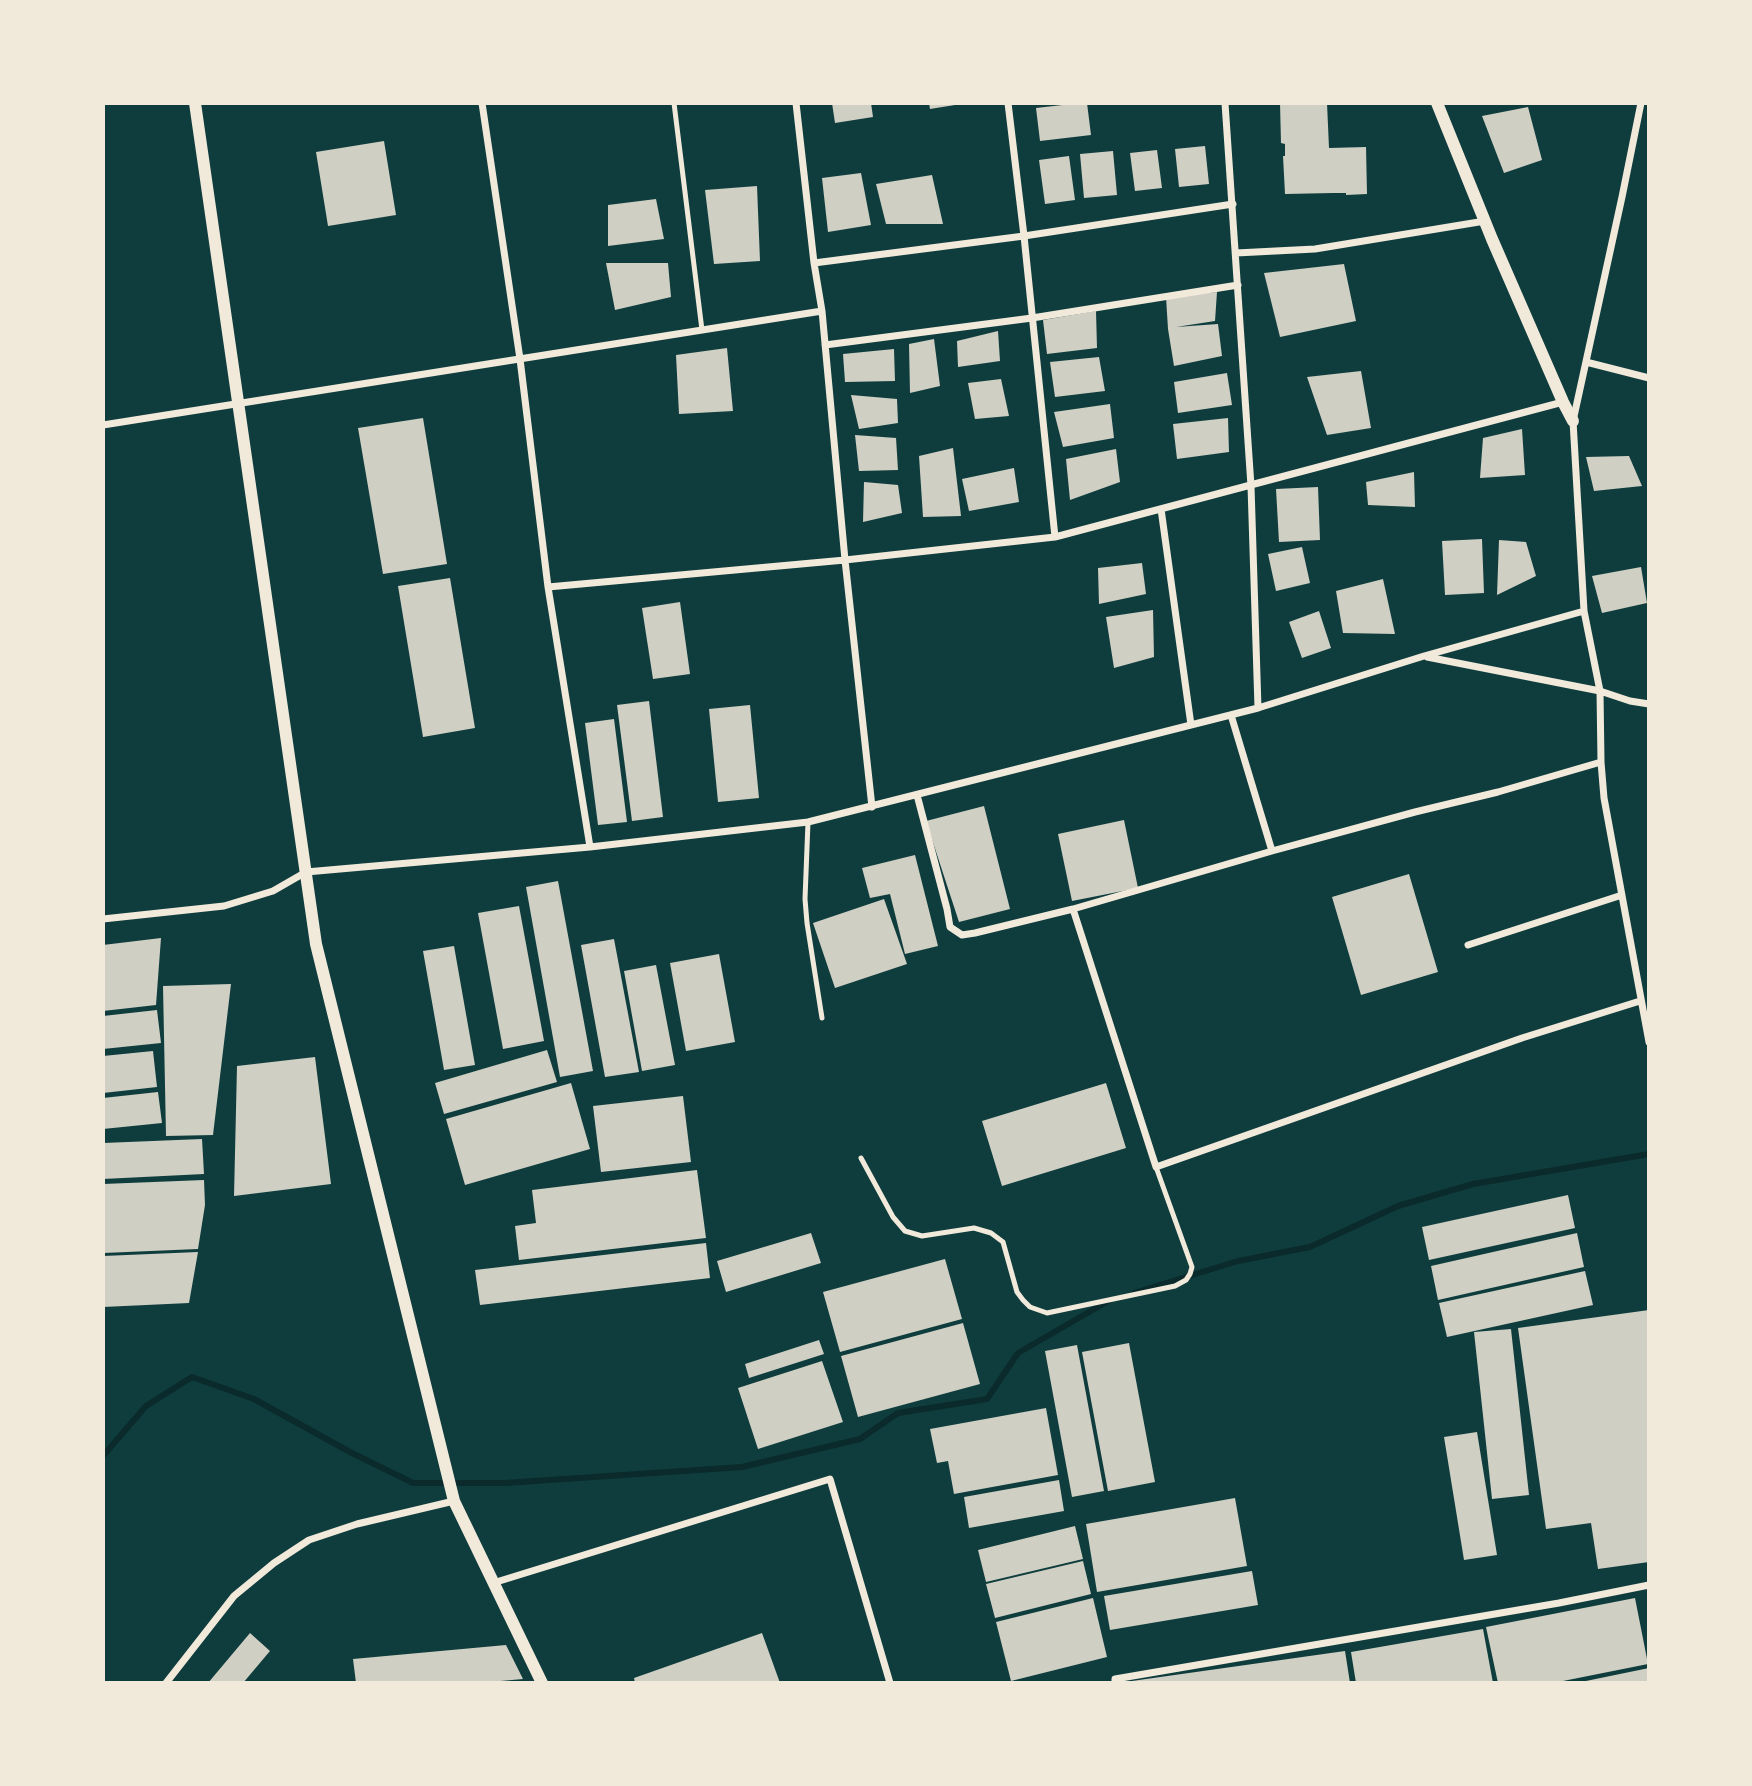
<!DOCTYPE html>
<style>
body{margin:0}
#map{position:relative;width:1752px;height:1786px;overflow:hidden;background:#0f3d3e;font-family:"PT Sans",sans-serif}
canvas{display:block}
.frame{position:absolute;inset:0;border:105px solid #f1e9da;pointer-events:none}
</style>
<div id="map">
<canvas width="1752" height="1786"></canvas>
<div class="frame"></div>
</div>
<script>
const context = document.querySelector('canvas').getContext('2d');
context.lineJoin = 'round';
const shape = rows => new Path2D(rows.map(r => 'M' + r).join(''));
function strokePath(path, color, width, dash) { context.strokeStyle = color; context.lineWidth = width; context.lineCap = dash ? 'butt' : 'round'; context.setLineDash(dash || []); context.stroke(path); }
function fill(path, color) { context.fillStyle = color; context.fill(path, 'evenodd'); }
strokePath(shape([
 [1134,1293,1238,1261,1310,1247,1398,1206,1473,1184,1649,1154],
 [103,1456,146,1406,192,1377,254,1399,350,1452,413,1483,505,1483,742,1467,860,1439,898,1413,987,1399,1018,1353,1110,1300]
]), '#0a2a2b', 6);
fill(shape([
 [832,103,871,103,873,117,835,123],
 [929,103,954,103,955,105,930,109],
 [1080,103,1087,103,1091,135,1040,141,1036,108],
 [1280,103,1327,103,1329,148,1366,147,1367,194,1346,195,1346,193,1333,193,1285,194,1283,156,1285,156,1285,144,1281,143],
 [1528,107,1542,160,1504,173,1482,116],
 [384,141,396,215,328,226,316,152],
 [1205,146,1209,184,1179,187,1175,149],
 [1157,150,1162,188,1135,191,1130,153],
 [1113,151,1117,195,1084,198,1080,154],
 [1069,156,1075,200,1045,204,1039,160],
 [861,173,871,225,828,232,822,178],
 [932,175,943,224,886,224,876,184],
 [757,186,760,261,714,264,705,190],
 [656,199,664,239,608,246,608,205],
 [606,263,668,263,671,297,615,310],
 [1344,264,1356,321,1280,337,1264,273],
 [1217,292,1215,321,1176,327,1218,324,1222,356,1174,366,1168,329,1166,297],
 [1096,311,1097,348,1047,354,1043,320],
 [998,331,1000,361,958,367,957,341],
 [934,339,940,386,910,393,909,344],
 [727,348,733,411,679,414,676,355],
 [894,349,895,381,845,382,843,354],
 [1099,357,1105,391,1055,397,1050,362],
 [1361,371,1371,428,1327,435,1307,377],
 [1227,373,1232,405,1178,413,1174,382],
 [1001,379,1009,416,975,419,968,383],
 [851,395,897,399,898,423,859,429],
 [1110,404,1114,438,1063,447,1054,412],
 [423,418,447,564,383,574,358,428],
 [1228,418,1229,452,1177,459,1173,424],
 [1522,429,1525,475,1480,478,1483,438],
 [855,435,896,438,898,470,859,471],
 [953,448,961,516,923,517,919,456],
 [1116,449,1120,482,1070,500,1066,459],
 [1629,456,1642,486,1594,491,1586,457],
 [1014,468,1019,502,969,511,962,479],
 [1414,472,1415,507,1368,505,1366,482],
 [864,482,898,485,902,513,863,522],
 [1318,487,1320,540,1279,542,1276,489],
 [1482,539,1484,593,1445,595,1442,541],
 [1499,540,1526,542,1536,576,1497,595],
 [1302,547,1310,583,1276,591,1268,554],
 [1142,563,1146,594,1099,604,1098,568],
 [1641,567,1647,603,1602,613,1592,576],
 [450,578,475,728,423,737,398,586],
 [1383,579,1395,634,1343,633,1336,591],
 [680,602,690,674,653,679,642,608],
 [1153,610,1154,657,1114,668,1106,617],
 [1319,611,1331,648,1302,658,1289,622],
 [649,701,663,817,632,821,617,705],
 [750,705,759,798,718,802,709,709],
 [614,719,627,822,598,825,585,723],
 [984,806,1010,909,959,922,926,821],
 [1124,820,1138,888,1072,901,1058,834],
 [915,855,938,946,905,954,890,894,870,898,862,868],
 [1409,874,1438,972,1361,995,1332,897],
 [558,881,593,1071,560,1077,526,887],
 [884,899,907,964,835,988,813,923],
 [519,906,544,1041,503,1049,478,913],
 [161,938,156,1005,103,1011,103,945],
 [614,939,639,1072,605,1077,581,945],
 [454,946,475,1065,444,1070,423,951],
 [719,954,735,1042,686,1051,670,963],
 [656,965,675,1065,642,1071,624,971],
 [231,984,213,1135,166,1136,163,986],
 [157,1010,161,1043,103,1049,103,1016],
 [547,1050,557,1082,444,1114,435,1083],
 [153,1051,157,1087,103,1093,103,1056],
 [315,1057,331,1184,234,1196,237,1066],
 [571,1083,590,1149,465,1185,446,1119],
 [1106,1083,1126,1148,1002,1186,982,1121],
 [158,1092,162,1123,103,1129,103,1098],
 [683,1096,691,1162,601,1172,593,1106],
 [202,1139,204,1174,103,1179,103,1143],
 [697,1170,706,1238,519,1260,515,1226,536,1223,532,1190],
 [204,1180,205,1205,198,1249,103,1253,103,1184],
 [1568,1195,1575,1228,1429,1260,1422,1227],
 [811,1233,821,1263,726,1292,717,1261],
 [1577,1233,1584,1267,1438,1300,1431,1266],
 [706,1243,710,1278,480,1305,475,1270],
 [198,1252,189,1303,103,1307,103,1256],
 [945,1259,962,1319,840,1352,823,1292],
 [1585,1271,1593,1305,1447,1337,1439,1303],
 [1649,1310,1649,1562,1598,1569,1591,1523,1546,1529,1518,1328],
 [963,1323,980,1384,858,1417,841,1356],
 [1511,1329,1529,1495,1492,1499,1474,1332],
 [819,1340,824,1354,749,1378,745,1364],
 [1129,1343,1155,1482,1108,1491,1082,1352],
 [1077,1345,1104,1491,1072,1497,1045,1351],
 [822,1361,843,1422,758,1449,738,1388],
 [1046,1408,1058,1475,954,1494,948,1461,937,1463,930,1429],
 [1477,1432,1497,1555,1464,1560,1444,1437],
 [1059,1480,1064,1511,969,1528,964,1497],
 [1235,1498,1247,1566,1097,1592,1086,1524],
 [1075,1526,1083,1559,986,1582,978,1550],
 [1083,1561,1091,1594,995,1618,986,1584],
 [1252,1571,1258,1605,1110,1630,1104,1596],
 [1093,1598,1107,1657,1011,1681,996,1622],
 [1635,1598,1648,1664,1553,1683,1498,1683,1486,1627],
 [1483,1629,1493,1683,1356,1683,1351,1652],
 [250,1633,270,1651,243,1683,208,1683],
 [762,1633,780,1683,635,1683,634,1678],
 [506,1645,523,1679,478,1683,356,1683,353,1659],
 [1345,1651,1350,1683,1132,1683,1132,1681],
 [1649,1668,1649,1683,1581,1683,1581,1682]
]), '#cfcfc3');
strokePath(shape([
 [674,103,702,330],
 [808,822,805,899,807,923,822,1018],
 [861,1158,893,1217,905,1231,922,1236,974,1228,991,1233,1003,1242,1017,1292,1023,1300,1030,1307,1047,1313,1175,1286,1186,1280,1190,1274,1192,1267,1156,1167]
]), '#f1e9da', 5);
strokePath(shape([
 [482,103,520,359,548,587,590,847],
 [796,103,814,263,822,311,845,560,872,807],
 [1008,103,1024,236,1055,537],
 [1225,103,1251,486,1258,708],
 [1641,103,1622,197,1573,421,1584,611,1600,691,1601,762,1604,798,1649,1042],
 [1236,253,1315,249,1485,221],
 [814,263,1024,236,1233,204],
 [825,345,1032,318,1238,285],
 [1586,362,1649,378],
 [103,425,822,311],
 [1161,509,1191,725],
 [548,587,845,560,1055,537,1563,402],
 [1427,657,1600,691,1630,701,1649,704],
 [1231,715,1272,851],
 [917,795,947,909,950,927,962,935,975,933,1073,909,1272,851,1415,812,1498,792,1601,762],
 [1073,909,1156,1167,1522,1038,1640,1001],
 [103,919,224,906,273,891,306,872,590,847,808,822,1258,708,1424,656,1584,611],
 [1468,945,1622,895],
 [493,1583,830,1479,890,1683],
 [166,1683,234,1596,274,1563,309,1540,357,1524,454,1501],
 [1115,1683,1115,1679,1559,1603,1649,1585]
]), '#f1e9da', 7);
strokePath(shape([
 [195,103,316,944,454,1501,542,1683],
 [1437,103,1492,239,1563,402,1573,421]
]), '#f1e9da', 12);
</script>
